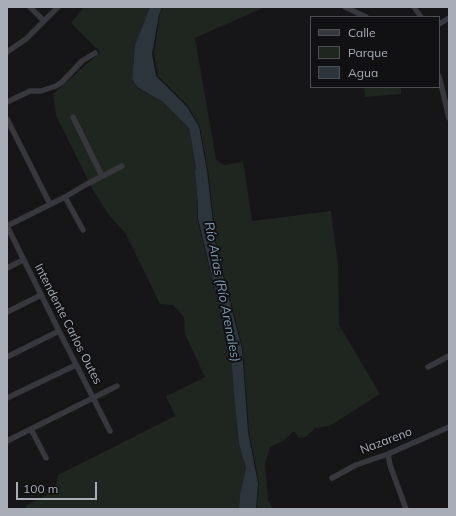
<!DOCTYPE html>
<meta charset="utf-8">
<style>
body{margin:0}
#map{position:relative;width:456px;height:516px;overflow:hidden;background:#161618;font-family:Mulish,sans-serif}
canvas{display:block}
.frame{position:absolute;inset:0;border:8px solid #a8adb8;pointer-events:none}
.legend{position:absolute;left:310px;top:16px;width:130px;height:72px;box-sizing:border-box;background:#111113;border:1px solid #4d4f55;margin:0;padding:5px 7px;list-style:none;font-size:12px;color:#a8adb8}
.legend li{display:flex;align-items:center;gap:8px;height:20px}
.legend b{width:20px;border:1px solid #4d4f55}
.scale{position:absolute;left:16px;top:482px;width:81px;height:18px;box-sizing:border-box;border:2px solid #a8adb8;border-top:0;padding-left:5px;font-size:12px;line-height:14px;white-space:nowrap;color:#a8adb8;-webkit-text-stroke:3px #111113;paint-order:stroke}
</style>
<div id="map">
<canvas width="456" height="516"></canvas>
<div class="frame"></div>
<ul class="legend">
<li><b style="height:5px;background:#37383d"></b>Calle</li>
<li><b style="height:11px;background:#1e261f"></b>Parque</li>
<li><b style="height:11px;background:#2c353c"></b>Agua</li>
</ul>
<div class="scale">100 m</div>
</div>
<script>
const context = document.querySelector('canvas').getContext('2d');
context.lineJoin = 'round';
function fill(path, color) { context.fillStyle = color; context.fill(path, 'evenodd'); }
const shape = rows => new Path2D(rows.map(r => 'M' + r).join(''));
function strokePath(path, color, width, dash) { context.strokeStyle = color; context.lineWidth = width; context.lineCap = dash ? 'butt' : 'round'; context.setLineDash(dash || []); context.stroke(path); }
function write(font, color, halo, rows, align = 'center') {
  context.font = font + ' Mulish,sans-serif'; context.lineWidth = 4; context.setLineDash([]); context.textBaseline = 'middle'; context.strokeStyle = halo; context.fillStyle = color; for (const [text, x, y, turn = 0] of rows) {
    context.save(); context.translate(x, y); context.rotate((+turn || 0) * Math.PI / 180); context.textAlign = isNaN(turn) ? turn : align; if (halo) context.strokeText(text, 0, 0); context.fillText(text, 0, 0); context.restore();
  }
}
fill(shape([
 [84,7,150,7,135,45,132,79,137,88,163,102,189,128,196,167,195,172,198,204,197,218,231,356,239,444,246,468,240,494,239,509,26,509,27,505,55,491,58,475,175,416,166,396,205,377,185,334,184,317,173,305,160,304,126,234,109,215,93,190,56,115,53,94,100,52,71,23],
 [163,7,265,7,195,38,216,160,224,165,243,162,252,221,331,211,338,265,339,325,380,394,330,426,315,428,306,437,299,438,294,431,283,441,270,447,265,464,268,500,273,509,257,509,259,483,249,432,243,349,217,249,208,170,200,127,188,106,158,76,154,54,160,14],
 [364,87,401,87,401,94,365,97]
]), '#1e261f');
fill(shape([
 [150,7,162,7,159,15,152,54,156,76,187,107,199,127,207,171,216,249,242,349,248,432,258,484,256,509,239,509,240,494,246,468,239,444,235,404,231,356,198,218,198,204,195,172,196,167,189,128,163,102,137,87,132,79,135,45]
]), '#2c353c');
strokePath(shape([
 [30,7,44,21],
 [345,7,366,17],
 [414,7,421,17],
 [439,24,449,18],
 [7,52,26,39,58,7],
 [439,76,449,118],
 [7,102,30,91,41,91,56,86,62,82,82,61,95,53],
 [73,117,102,176],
 [7,119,50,204],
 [65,197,83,230],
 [7,226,59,331,110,431],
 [7,226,65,197,87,184,122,166],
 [7,268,23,260],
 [7,312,41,295],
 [7,357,59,331],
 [428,367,449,356],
 [7,398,76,365],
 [31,429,46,458],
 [7,441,117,386],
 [388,454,390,465,406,509],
 [332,478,356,465,388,454,449,427]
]), '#37383d', 5.5);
write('12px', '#a8adb8', '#111113', [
 ["Intendente Carlos Outes",68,324,63],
 ["Nazareno",386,441,-21]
]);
write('italic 13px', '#7f9bb3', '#111113', [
 ["Río Arias (Río Arenales)",222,292,79]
]);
</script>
